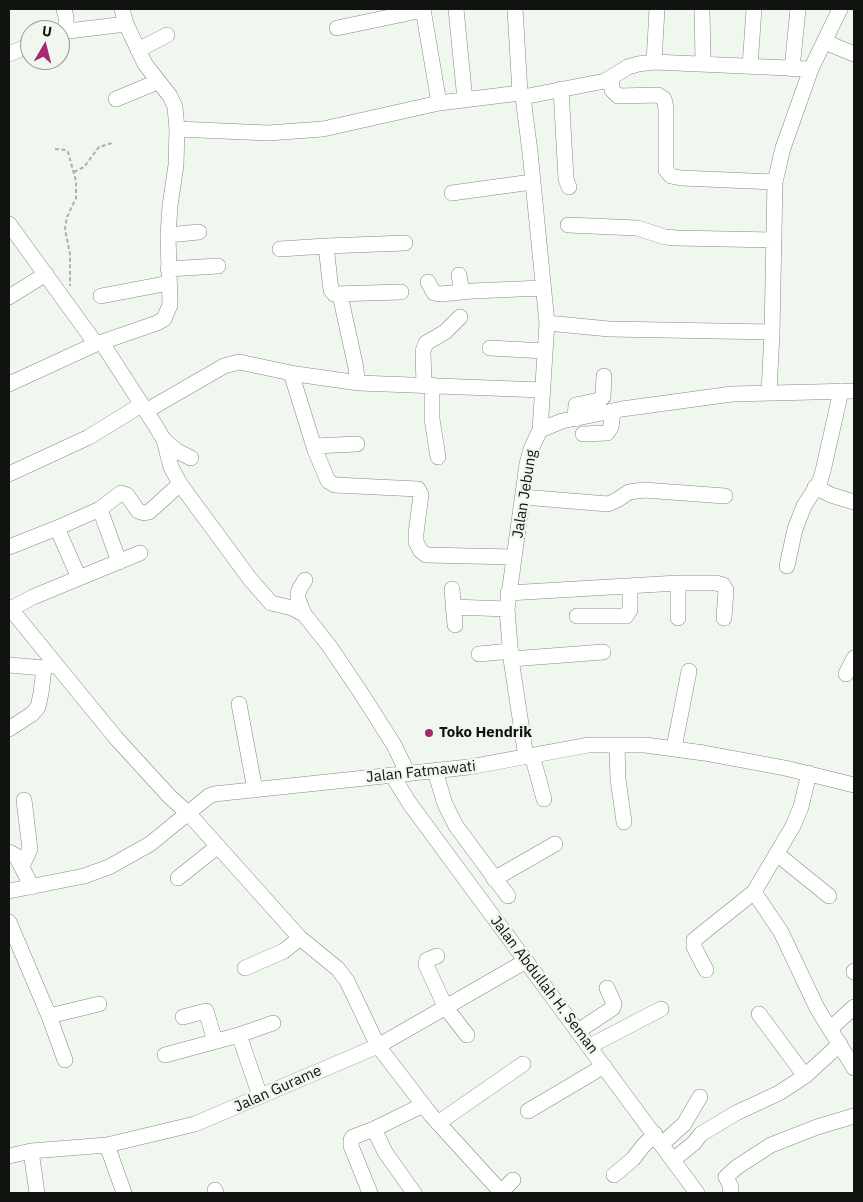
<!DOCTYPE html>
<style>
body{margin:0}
#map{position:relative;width:863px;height:1202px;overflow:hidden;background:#f0f7ee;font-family:"IBM Plex Sans",sans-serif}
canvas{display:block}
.frame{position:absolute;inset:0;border:10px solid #101310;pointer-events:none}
.north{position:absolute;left:20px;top:20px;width:50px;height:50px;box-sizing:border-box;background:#f0f7ee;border:1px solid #969c95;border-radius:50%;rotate:8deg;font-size:14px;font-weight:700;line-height:20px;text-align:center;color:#101310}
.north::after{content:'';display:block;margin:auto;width:18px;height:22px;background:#aa2773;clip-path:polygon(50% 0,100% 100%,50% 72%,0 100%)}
</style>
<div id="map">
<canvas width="863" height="1202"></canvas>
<div class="frame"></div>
<div class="north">U</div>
</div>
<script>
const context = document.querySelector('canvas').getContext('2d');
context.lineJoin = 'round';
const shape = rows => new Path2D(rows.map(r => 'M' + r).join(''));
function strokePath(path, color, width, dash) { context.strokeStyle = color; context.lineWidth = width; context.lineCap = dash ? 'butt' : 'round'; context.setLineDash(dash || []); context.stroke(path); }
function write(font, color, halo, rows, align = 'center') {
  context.font = font + ' "IBM Plex Sans",sans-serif'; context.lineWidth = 4.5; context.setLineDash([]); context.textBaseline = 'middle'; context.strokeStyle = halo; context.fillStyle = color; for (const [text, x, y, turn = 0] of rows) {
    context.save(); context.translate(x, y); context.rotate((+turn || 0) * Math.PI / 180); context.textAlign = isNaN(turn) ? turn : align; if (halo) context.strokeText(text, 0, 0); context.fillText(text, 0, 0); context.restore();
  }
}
const minor = shape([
 [64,9,66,17,66,30],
 [122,9,126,24],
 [423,9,439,103],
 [456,9,465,100],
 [515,9,520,93,523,97,530,152,547,323,540,430],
 [702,9,703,63],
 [337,28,423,10],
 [825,42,854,54],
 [138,50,167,35],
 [9,54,30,45],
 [654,62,657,9],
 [750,66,754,9],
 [792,69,798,9],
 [612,78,612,90,618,96,658,95,664,99,666,108,666,170,671,176,681,178,775,182],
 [561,89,566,179,569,187],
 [523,97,605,81,628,67,638,64,654,62,811,69],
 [116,99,157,82],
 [177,129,268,133,323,129,439,103,520,93],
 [452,193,532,182],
 [9,224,96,344],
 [568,225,637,228,665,237,677,238,773,240],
 [168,235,199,232],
 [326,246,331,290,334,294,401,292],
 [280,249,326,246,405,243],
 [168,269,218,266],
 [459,275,462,292],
 [428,282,434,293,441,294,472,291,543,288],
 [340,295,356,368,357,382],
 [101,296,169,283],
 [9,297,46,274],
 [547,323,609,329,772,332],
 [102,343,155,425,164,440,171,467,180,484,250,579,271,603,292,608,304,614],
 [490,348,545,351],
 [291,373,315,450,328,481,335,485,418,489,421,495,416,533,416,542,420,550,426,555,514,557],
 [9,384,96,344,157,323,164,319,170,305,168,235,170,206,176,165,177,129,175,107,170,96,145,64,126,24,60,32],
 [424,385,423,351,426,343,445,332,460,317],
 [432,385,432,419,438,457],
 [769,393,772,332,775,182,783,148,811,69,840,9],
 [146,411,224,366,239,362,296,374,359,383,542,390],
 [575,419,576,405,599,400,603,397,604,376],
 [583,434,607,433,611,427,613,411],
 [164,440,177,451,191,458],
 [314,446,357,444],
 [9,474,89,437,141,405],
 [815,487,831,495,854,502],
 [523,497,608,504,617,500,629,492,644,490,725,496],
 [100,509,119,562],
 [57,528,100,509,121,493,127,495,138,511,144,513,149,512,180,484],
 [9,547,57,528,79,578,33,597,10,609],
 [787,566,795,529,804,506,820,481,823,471,841,391],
 [79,578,140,553],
 [305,580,300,588,298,593,298,599,304,614,330,647,361,693,394,745,408,774],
 [678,583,678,618],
 [452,589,455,625],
 [508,593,678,583,716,583,723,585,726,590,724,618],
 [9,607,116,738,170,797,189,814,300,938,338,969,347,981,378,1046,431,1115,502,1193],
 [453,607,507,609],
 [577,616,626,616,630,610,630,586],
 [479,654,511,651],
 [511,659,603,652],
 [9,665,44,668,52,665],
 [846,674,854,658],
 [239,704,255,790],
 [9,729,32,714,38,707,41,693,44,668],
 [617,745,618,779,624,822],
 [674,748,689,671],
 [532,755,544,799],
 [526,757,511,659,507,609,527,464,531,449,540,430,562,421,622,409,732,394,854,391],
 [435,771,445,804,456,826,508,896],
 [809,773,801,807,793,826,754,892,781,932,817,1008,854,1068],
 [392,775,410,804,697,1193],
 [9,852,16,856,32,887],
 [777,854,829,896],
 [22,866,30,849,24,800],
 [178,878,218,846],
 [494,879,555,844],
 [9,891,84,876,109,867,150,844,209,796,214,794,469,767,588,745,645,745,704,753,785,768,854,785],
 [9,922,49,1016,99,1004],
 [437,956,427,960,426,965,446,1008,467,1035],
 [245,968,284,951,300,938],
 [706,970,694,947,694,940,754,892],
 [854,971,854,972],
 [759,1014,805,1076],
 [49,1016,65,1060],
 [183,1017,206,1011,215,1041],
 [831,1028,854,1007],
 [578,1031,613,1008,614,1004,607,988],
 [239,1035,260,1096],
 [590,1046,661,1009],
 [165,1055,239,1035,273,1023],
 [528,1111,604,1066],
 [438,1123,523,1064],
 [374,1129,385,1152,414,1193],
 [662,1144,684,1124,700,1097],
 [107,1145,124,1193],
 [31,1151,37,1193],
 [9,1156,31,1151,107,1145,195,1124,378,1046,526,961],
 [673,1160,694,1143,701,1134,736,1113,779,1093,805,1076,840,1044],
 [614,1175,633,1159,643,1146,655,1134],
 [215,1190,216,1193],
 [501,1192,513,1180],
 [370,1193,351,1146,351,1140,353,1137,374,1129,423,1105],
 [730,1193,731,1187,726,1177,737,1167,771,1145,817,1127,854,1116]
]);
strokePath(minor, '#838a82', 16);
strokePath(shape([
 [55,149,66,150,68,152,76,181,76,198,67,217,65,229,70,254,70,286],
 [74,172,84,167,99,147,112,143]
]), '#acb2ab', 2, [4, 2.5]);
strokePath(minor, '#fff', 15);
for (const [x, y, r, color] of [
 [429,733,5,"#aa2773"]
]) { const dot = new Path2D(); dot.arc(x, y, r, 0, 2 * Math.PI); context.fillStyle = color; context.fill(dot); strokePath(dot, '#f0f7ee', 2); }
write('15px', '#101310', '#f0f7ee', [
 ["Jalan Jebung",525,494,-81],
 ["Jalan Fatmawati",421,772,-6],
 ["Jalan Abdullah H. Seman",544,985,53],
 ["Jalan Gurame",278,1089,-24]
]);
write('bold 15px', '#101310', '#f0f7ee', [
 ["Toko Hendrik",439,733]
], 'left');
</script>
